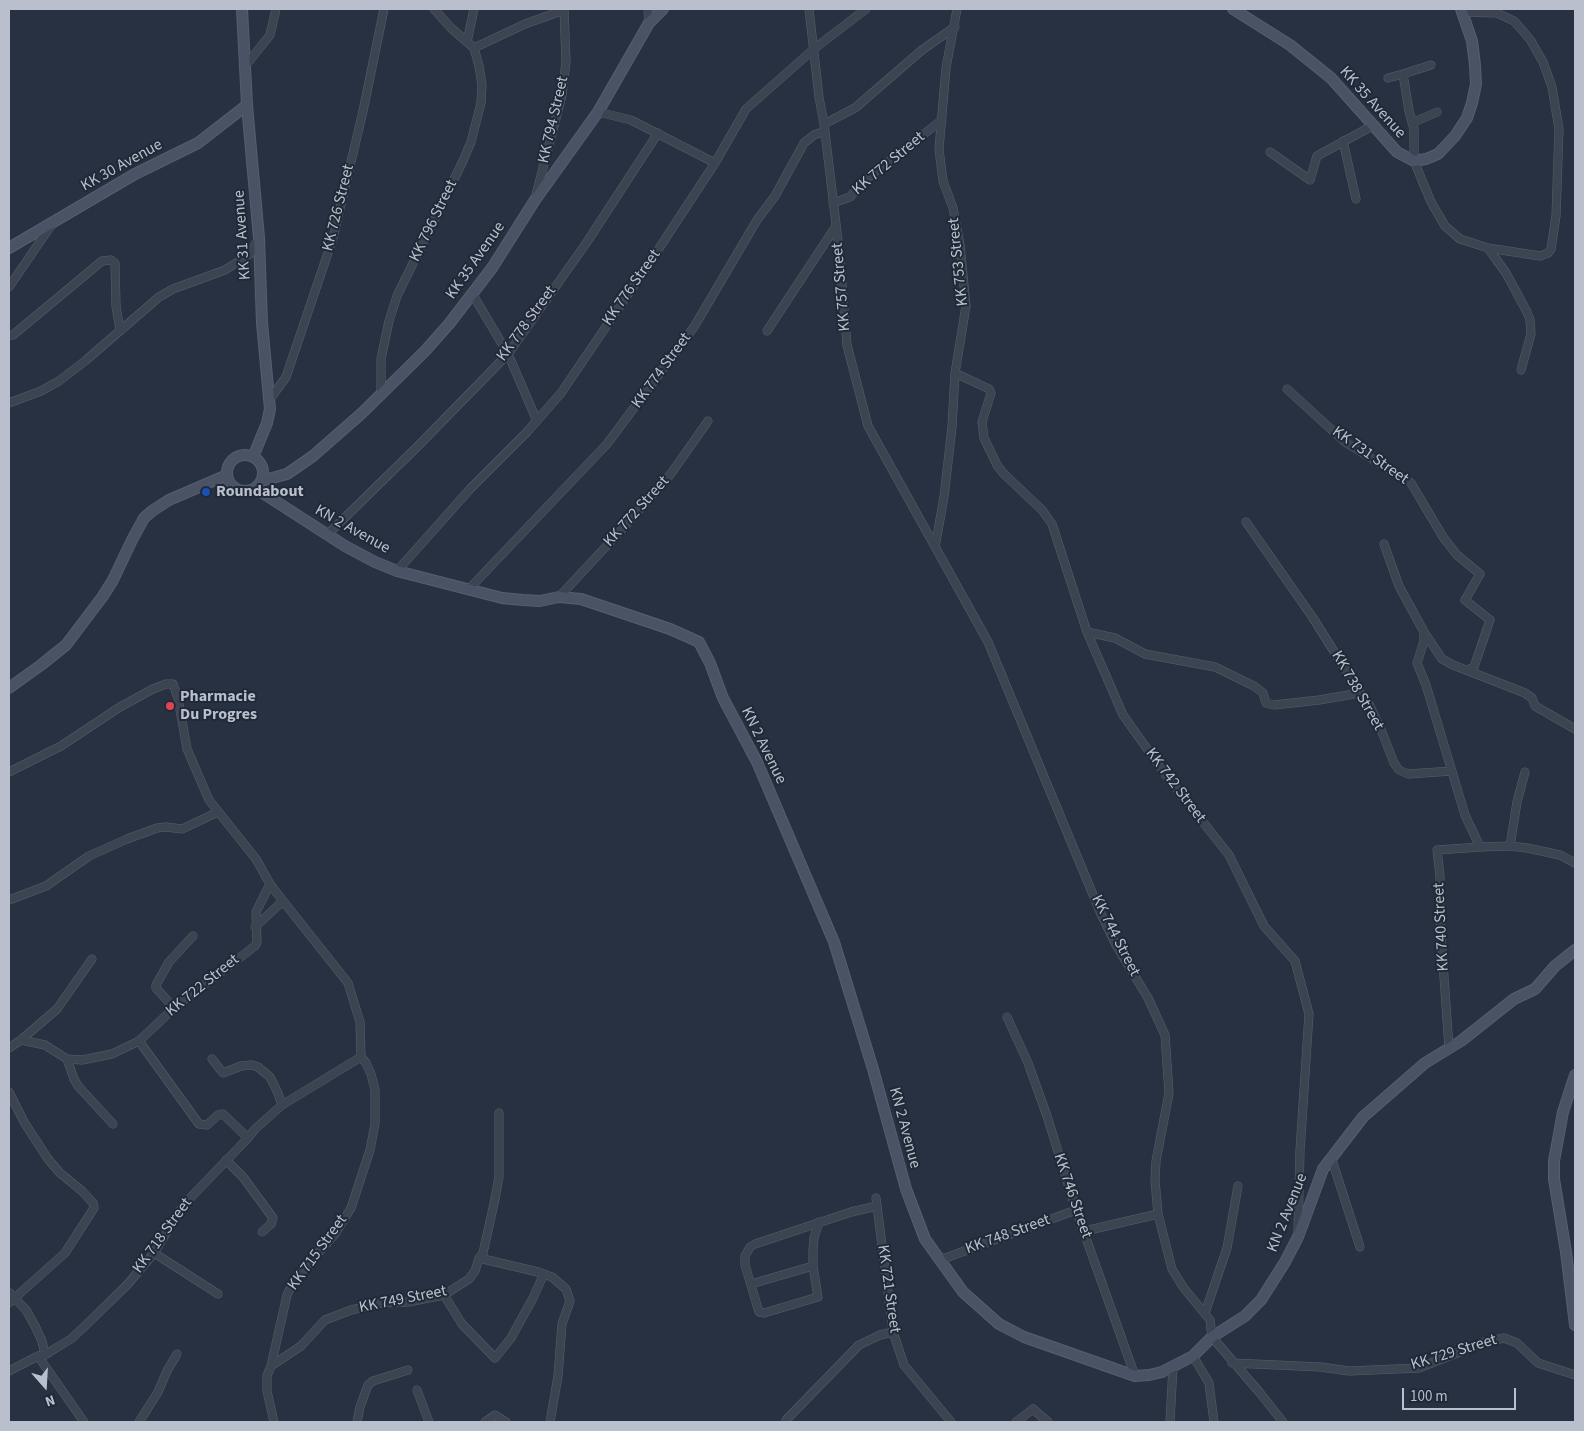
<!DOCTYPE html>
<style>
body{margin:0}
#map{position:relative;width:1584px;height:1431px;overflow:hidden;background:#283142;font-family:"Source Sans 3",sans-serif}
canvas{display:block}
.frame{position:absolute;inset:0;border:10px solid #b9bfcc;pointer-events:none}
.north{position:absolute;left:20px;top:1361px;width:50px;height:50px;-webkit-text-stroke:4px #212938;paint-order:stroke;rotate:161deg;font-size:14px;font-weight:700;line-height:20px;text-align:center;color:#b9bfcc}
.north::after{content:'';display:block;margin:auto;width:18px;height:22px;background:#b9bfcc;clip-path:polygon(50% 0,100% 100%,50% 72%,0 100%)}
.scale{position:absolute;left:1402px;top:1388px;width:114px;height:22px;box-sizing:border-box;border:2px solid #b9bfcc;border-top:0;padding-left:6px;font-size:15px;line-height:18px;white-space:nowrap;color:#b9bfcc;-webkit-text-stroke:4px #212938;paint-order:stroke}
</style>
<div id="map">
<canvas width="1584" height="1431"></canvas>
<div class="frame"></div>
<div class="north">N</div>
<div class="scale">100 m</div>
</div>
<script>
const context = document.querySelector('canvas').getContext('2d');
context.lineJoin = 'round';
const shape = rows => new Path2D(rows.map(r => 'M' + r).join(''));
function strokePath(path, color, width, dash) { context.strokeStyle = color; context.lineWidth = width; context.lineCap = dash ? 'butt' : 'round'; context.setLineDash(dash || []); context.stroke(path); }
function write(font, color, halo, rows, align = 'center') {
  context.font = font + ' "Source Sans 3",sans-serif'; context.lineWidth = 4; context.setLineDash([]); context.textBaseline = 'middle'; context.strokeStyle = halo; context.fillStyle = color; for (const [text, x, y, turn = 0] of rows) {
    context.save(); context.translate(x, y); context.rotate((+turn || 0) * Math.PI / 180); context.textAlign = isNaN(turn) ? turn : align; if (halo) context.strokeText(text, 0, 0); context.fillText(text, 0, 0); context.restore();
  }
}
const street = shape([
 [648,9,649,23],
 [809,9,819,97,824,124,839,249,847,345,868,426,988,642,1101,914,1116,945,1148,998,1165,1035,1169,1093,1156,1161,1155,1180,1158,1214,1172,1269,1183,1287,1210,1320,1212,1337,1260,1393,1283,1422],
 [1462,12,1497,13,1514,21,1523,31,1531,41,1543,62,1552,87,1559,129,1556,216,1551,249,1548,253,1540,256,1488,248],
 [467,42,474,9],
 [474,48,525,24,564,10],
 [246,65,270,35,276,9],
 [1431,65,1403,74,1409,111,1414,129,1414,161,1431,202,1445,226,1460,239,1488,248,1506,273,1527,312,1530,320,1531,334,1521,370],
 [1388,78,1403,74],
 [598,112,631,120,715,163],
 [1412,123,1437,112],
 [824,124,855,108,922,50,955,27],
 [1343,141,1356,199],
 [1270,152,1310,180,1317,156,1372,126],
 [536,195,562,95,566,62,564,9],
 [833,203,850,197,866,179,942,120],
 [9,287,52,224],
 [473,295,508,354,537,421],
 [767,331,836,226],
 [9,336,13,335,102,261,111,260,115,263,116,306,120,330],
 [955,373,989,389,991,393,982,422,984,438,997,465,1003,473,1042,510,1052,524,1087,632,1123,715,1165,774,1229,855,1264,926,1295,961,1309,1014,1300,1151,1298,1231],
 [1287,389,1345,442,1411,483,1443,537,1457,555,1480,574,1465,600,1490,620,1474,667,1468,670],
 [381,393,381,359,389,321,397,296,462,163,471,142,481,103,482,85,479,66,474,48,451,28,434,9],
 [270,399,286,377,333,238,363,111,384,9],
 [9,403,41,391,59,381,85,361,159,297,173,289,225,270,250,254,259,238],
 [1246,522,1313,618,1360,693,1368,702,1382,732,1394,763,1399,770,1408,774,1452,771],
 [327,535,418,446,508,354,587,242,658,133],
 [1384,544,1399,586,1424,632,1442,659,1453,665,1525,693,1532,698,1535,706,1575,729],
 [935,547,944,497,952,427,955,373,966,306,960,245,953,208,943,181,939,149,946,68,957,9],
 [397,571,471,488,527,432,561,393,656,253,715,163,746,109,815,48,866,9],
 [468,590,607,444,694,327,757,220,775,196,804,143,814,135,825,131],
 [559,597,625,526,670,475,708,421],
 [1087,632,1115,638,1145,654,1215,667,1254,686,1263,693,1266,703,1274,705,1319,700,1360,693],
 [1424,632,1424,641,1417,663,1426,685,1465,815,1480,847,1510,846,1527,848,1560,855,1575,863],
 [9,772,61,746,120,707,153,689,166,684,173,684,178,698,187,749,209,800,256,859,270,884,283,901,348,983,360,1022,361,1057],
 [1510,846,1517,802,1525,772],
 [9,900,46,886,89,856,127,839,157,828,166,827,182,829,218,812],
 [255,927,283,901],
 [174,1008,156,988,156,985,169,962,193,936],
 [1007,1017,1028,1063,1047,1116,1076,1210,1135,1376],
 [21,1040,45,1045,67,1059,82,1060,112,1054,139,1041,174,1008,255,946,257,942,256,912,270,884],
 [139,1041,199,1124,207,1125,218,1115,223,1114,248,1138],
 [9,1048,21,1040,57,1009,92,959],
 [1449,1048,1440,920,1440,876,1437,850,1480,847],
 [67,1059,74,1079,78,1086,113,1124],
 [212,1059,223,1073,241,1066,252,1065,258,1067,270,1077,278,1093,282,1105],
 [9,1092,24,1122,48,1159,60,1173,82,1191,93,1203,94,1208,65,1253,9,1303],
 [1331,1157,1360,1247],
 [226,1160,243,1177,273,1218,271,1224,262,1232],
 [876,1198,893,1332,904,1365,951,1422],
 [819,1222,814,1238,813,1250,813,1266,818,1297,764,1313,759,1312,745,1265,745,1256,750,1247,755,1244,851,1212,877,1206],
 [1085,1231,1158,1214],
 [154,1253,218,1294],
 [479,1258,538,1272,552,1277,566,1289,570,1301,562,1324,558,1376,550,1422],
 [940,1260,1076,1210],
 [751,1284,813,1266],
 [9,1292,26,1310,35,1326,42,1341,45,1355],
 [444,1295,462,1324,495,1358,511,1338,533,1298,542,1278],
 [1205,1313,1227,1248,1238,1186],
 [38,1356,84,1422],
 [1193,1356,1209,1383,1214,1422],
 [1232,1363,1321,1367,1349,1371,1419,1368,1485,1342,1504,1338,1517,1343,1538,1363,1575,1375],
 [271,1366,301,1346,325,1320,351,1310,382,1303,408,1302,444,1295,469,1279,475,1271,479,1258,483,1253,495,1199,499,1177,499,1113],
 [9,1371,38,1356,45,1355,56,1348,71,1339,87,1324,127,1285,154,1253,182,1207,194,1194,248,1138,255,1129,282,1105,361,1057],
 [417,1390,429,1422],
 [786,1420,859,1345,880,1335,893,1332],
 [139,1422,158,1392,167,1371,177,1354],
 [274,1422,267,1391,267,1376,271,1366,287,1295,295,1279,335,1234,351,1208,370,1150,375,1124,375,1090,371,1074,366,1063,361,1057],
 [357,1422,360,1407,368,1385,373,1381,408,1370],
 [485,1422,495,1415,506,1422],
 [1016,1422,1033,1409,1048,1422],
 [1170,1422,1173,1366]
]);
const secondary = shape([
 [242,9,247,105,259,238,262,323,270,409,267,423,253,457],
 [1233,9,1290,45,1331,78,1397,152,1414,161,1426,159,1438,154,1455,136,1467,118,1472,103,1476,84,1475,65,1472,41,1461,9],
 [9,248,135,174,198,143,247,105],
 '227 473a18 18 0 1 1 36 0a18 18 0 1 1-36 0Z',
 [261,481,287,474,313,456,362,413,425,351,449,324,492,268,535,200,598,112,649,23,663,9],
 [255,488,345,546,375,562,397,571,502,598,523,600,540,601,559,597,581,599,670,629,699,642,710,663,723,698,757,762,834,942,873,1069,906,1189,925,1239,963,1292,999,1324,1024,1337,1135,1376,1149,1375,1162,1372,1193,1356,1212,1337,1245,1316,1261,1300,1285,1262,1298,1237,1323,1169,1363,1117,1425,1063,1461,1041,1514,999,1535,989,1555,966,1575,950],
 [9,688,41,665,66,645,103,596,113,580,132,540,144,518,152,511,169,500,227,475],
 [1575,1075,1563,1112,1554,1161,1554,1179,1566,1252,1575,1325]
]);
strokePath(street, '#575f6c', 9);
strokePath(secondary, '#575f6c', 12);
strokePath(street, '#3c4452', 8);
strokePath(secondary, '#4a5265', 10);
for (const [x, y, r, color] of [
 [206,492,5,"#1a4fb4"],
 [170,706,5,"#e0444e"]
]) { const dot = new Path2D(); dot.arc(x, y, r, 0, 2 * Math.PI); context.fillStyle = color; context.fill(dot); strokePath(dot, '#212938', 2); }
write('16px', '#b9bfcc', '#212938', [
 ["KK 35 Avenue",1372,103,48],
 ["KK 794 Street",554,120,-77],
 ["KK 772 Street",889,164,-40],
 ["KK 30 Avenue",122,166,-29],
 ["KK 726 Street",339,208,-76],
 ["KK 796 Street",434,221,-64],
 ["KK 31 Avenue",243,235,-94],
 ["KK 35 Avenue",476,261,-55],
 ["KK 753 Street",959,262,-96],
 ["KK 757 Street",842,287,-95],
 ["KK 776 Street",632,288,-55],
 ["KK 778 Street",527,324,-54],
 ["KK 774 Street",662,371,-54],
 ["KK 731 Street",1370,456,35],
 ["KK 772 Street",637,512,-48],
 ["KN 2 Avenue",352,530,29],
 ["KK 738 Street",1357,691,60],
 ["KN 2 Avenue",763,746,64],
 ["KK 742 Street",1175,786,53],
 ["KK 740 Street",1442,927,-93],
 ["KK 744 Street",1115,936,63],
 ["KK 722 Street",203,986,-39],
 ["KN 2 Avenue",904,1128,75],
 ["KK 746 Street",1072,1196,71],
 ["KN 2 Avenue",1288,1213,-68],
 ["KK 748 Street",1008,1235,-20],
 ["KK 718 Street",163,1236,-54],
 ["KK 715 Street",318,1253,-54],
 ["KK 721 Street",888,1289,82],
 ["KK 749 Street",403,1300,-11],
 ["KK 729 Street",1454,1353,-17]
]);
write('bold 16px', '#b9bfcc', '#212938', [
 ["Roundabout",216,492],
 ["Pharmacie",180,697],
 ["Du Progres",180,715]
], 'left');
</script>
